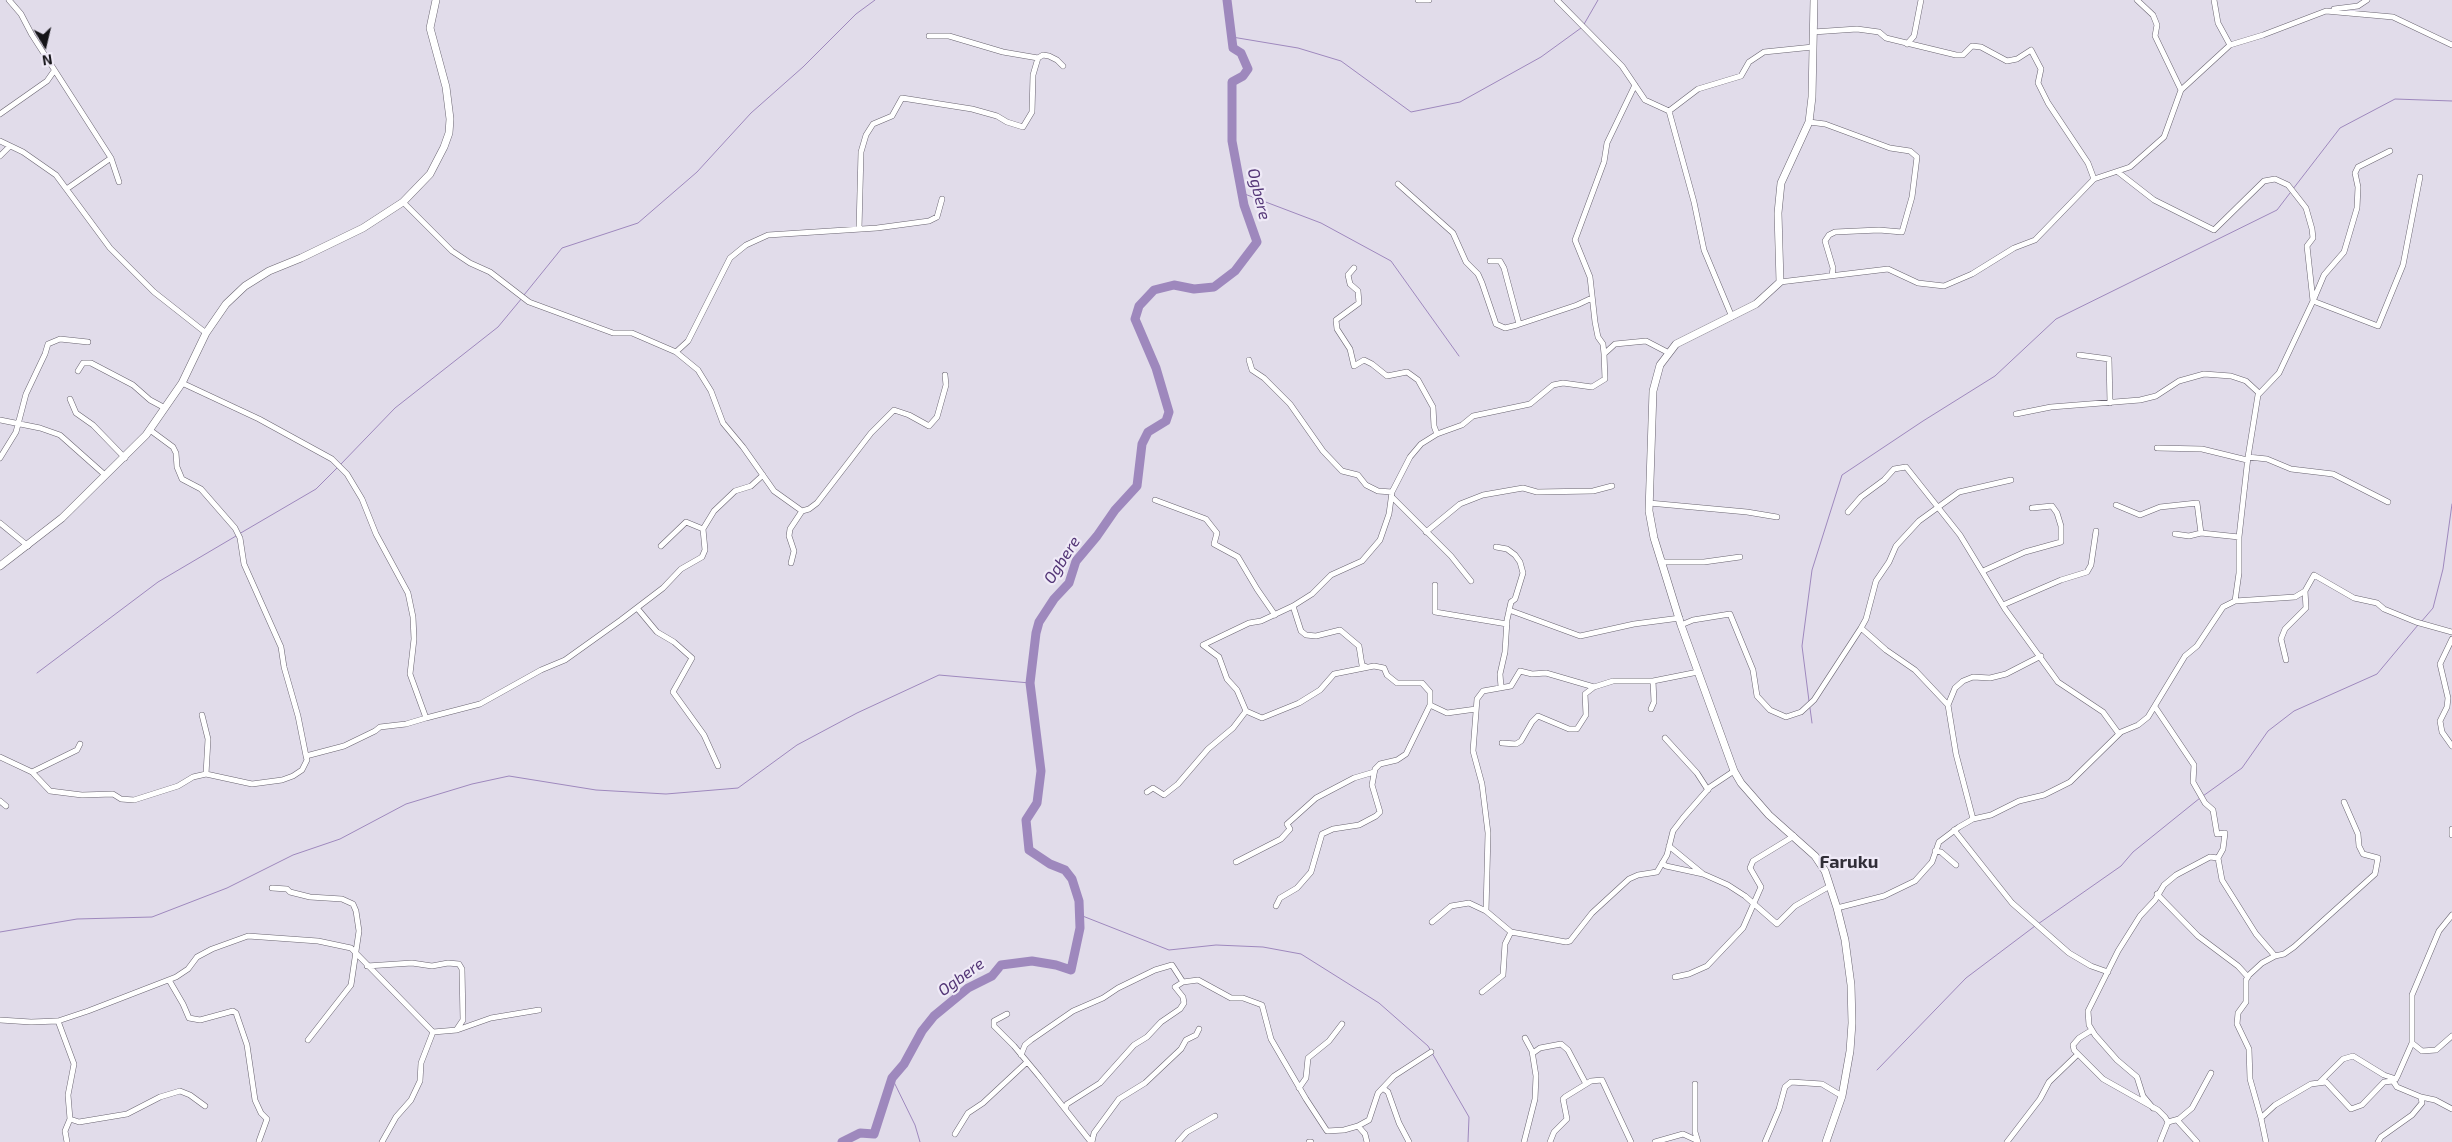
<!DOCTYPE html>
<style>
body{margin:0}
#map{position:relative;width:2452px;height:1142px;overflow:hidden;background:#e1dcea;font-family:"Exo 2",sans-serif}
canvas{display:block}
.north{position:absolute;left:20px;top:20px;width:50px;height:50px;-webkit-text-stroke:4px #efeaf7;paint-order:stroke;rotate:171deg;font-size:14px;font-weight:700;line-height:20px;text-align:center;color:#151418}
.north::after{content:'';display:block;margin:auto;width:18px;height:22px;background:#151418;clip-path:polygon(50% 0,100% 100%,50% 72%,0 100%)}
</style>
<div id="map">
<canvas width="2452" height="1142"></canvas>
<div class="north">N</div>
</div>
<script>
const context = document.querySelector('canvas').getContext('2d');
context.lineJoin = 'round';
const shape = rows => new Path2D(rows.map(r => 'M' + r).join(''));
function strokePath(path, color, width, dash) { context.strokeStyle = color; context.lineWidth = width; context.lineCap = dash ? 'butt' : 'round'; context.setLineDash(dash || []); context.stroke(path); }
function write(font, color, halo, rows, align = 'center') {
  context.font = font + ' "Exo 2",sans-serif'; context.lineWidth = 4.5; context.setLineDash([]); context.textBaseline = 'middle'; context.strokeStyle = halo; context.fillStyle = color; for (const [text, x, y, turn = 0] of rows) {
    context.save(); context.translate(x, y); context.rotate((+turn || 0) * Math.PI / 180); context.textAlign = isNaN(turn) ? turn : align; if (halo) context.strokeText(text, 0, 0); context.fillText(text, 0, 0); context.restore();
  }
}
strokePath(shape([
 [1583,26,1598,0],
 [1232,37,1298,48,1341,61,1411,112,1460,102,1541,57,1581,28],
 [2293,189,2340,128,2395,99,2452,101],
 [1242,193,1321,223,1391,261,1459,356],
 [524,295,562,248,638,223,697,172,751,113,803,67,856,14,875,0],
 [341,464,395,408,498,327,522,298],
 [239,534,316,489,338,467],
 [2421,622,2433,608,2443,569,2452,504],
 [37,673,158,582,236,536],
 [1809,701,1802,646,1812,570,1842,475,1923,421,1995,376,2056,319,2277,210,2290,193],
 [1810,708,1812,723],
 [2203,796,2242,768,2268,731,2294,711,2377,674,2418,625],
 [1080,915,1169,950,1216,945,1263,947,1301,954,1379,1003,1428,1046,1469,1117,1468,1142],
 [2038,924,2121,866,2133,852,2200,798],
 [0,932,77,919,152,917,227,888,293,855,340,839,406,804,472,784,509,776,596,790,666,794,738,788,797,745,857,713,939,675,1030,683],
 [1877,1070,1966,978,2035,926],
 [892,1078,915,1125,920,1142]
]), '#9e88bd', 1);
strokePath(shape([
 [842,1142,860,1133,874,1134,892,1078,904,1064,922,1031,934,1016,968,988,992,976,1001,965,1032,961,1056,965,1071,970,1080,928,1079,901,1072,879,1065,870,1050,864,1029,850,1026,820,1037,803,1041,771,1030,683,1036,633,1039,622,1054,599,1069,583,1076,561,1097,536,1115,510,1137,486,1142,444,1148,432,1166,421,1169,412,1156,368,1135,319,1139,306,1154,290,1174,285,1194,289,1214,287,1235,271,1257,242,1244,205,1232,141,1232,82,1243,76,1248,69,1241,53,1233,48,1227,0]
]), '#9e88bd', 9);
const street = shape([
 [9,0,21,14,32,35,111,158,119,182],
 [1418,0,1429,0],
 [1557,0,1622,66,1645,100,1669,111,1694,202,1704,250,1732,317],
 [2137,0,2153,15,2157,25,2155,36,2181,90],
 [2214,0,2218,23,2230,45],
 [2334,9,2358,6,2367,0],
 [1813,32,1857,29,1879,32,1886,38,1956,55,1963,55,1972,46,1981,47,2007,61,2017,59,2031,50,2041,69,2038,83,2048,103,2088,163,2094,179],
 [929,36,949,36,1003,52,1038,58],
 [1907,44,1914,36,1921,0],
 [1669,111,1698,89,1741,76,1749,62,1764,52,1813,47],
 [0,114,47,81,54,71],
 [1809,122,1825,124,1890,148,1910,151,1917,157,1912,197,1902,232,1879,230,1835,232,1829,235,1825,241,1833,268,1832,276],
 [0,141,23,152,56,175,110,248,154,292,206,333],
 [0,156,10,146],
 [2118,172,2154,200,2214,230,2264,181,2275,179,2288,185,2306,208,2312,229,2313,238,2307,246,2313,301,2324,275,2344,252,2357,208,2358,187,2355,173,2358,167,2390,151],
 [1398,184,1453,233,1466,262,1478,274,1482,283,1496,324,1505,328,1517,325,1577,305,1592,298],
 [68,188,111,158],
 [403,202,452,251,470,263,490,272,529,302,613,333,632,333,676,352,698,370,711,391,723,423,743,447,774,491,802,511,809,509,817,503,871,433,894,410,909,415,929,426,937,417,946,385,945,375],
 [859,229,861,152,866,135,873,124,892,116,902,98,972,109,997,116,1007,122,1023,127,1032,112,1033,75,1038,58,1043,55,1049,56,1057,60,1063,66],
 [1490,261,1500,261,1504,268,1519,324],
 [1354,268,1348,275,1350,284,1358,291,1359,303,1336,320,1337,329,1350,349,1354,366,1364,360,1372,364,1387,376,1407,372,1418,380,1433,407,1434,426,1437,434],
 [1780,282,1888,269,1918,283,1944,286,1972,274,2014,248,2035,240,2094,179,2130,167,2164,137,2181,90,2230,45,2263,35,2326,11,2393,17,2452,45],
 [676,352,688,341,730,258,746,245,768,235,877,228,929,221,937,217,942,199],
 [1604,354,1603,344,1598,337,1595,322,1590,277,1575,240,1604,162,1607,143,1635,85],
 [2079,355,2109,359,2110,403],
 [1249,360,1252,370,1264,378,1290,404,1323,451,1342,471,1358,475,1366,485,1378,491,1392,492],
 [78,371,83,363,91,363,133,385,150,400,165,408],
 [182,383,259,419,332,459,347,474,362,499,376,534,408,593,413,617,414,639,410,674,426,718,480,704,541,670,565,660,621,620,663,588,681,569,702,557,705,550,703,529,714,511,735,491,751,486,763,475],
 [70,399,76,413,93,425,125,458],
 [2016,414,2051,407,2140,400,2156,396,2179,381,2204,374,2231,376,2246,381,2259,393],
 [0,420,40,428,60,435,105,475],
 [150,430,173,447,176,453,177,467,182,479,201,489,235,528,240,538,244,564,281,647,284,667,298,716,306,756],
 [2157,448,2202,449,2247,460],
 [2248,457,2267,459,2291,469,2333,474,2388,502],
 [0,458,16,432,26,394,45,354,48,344,60,339,88,342],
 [1392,497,1451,556,1471,581],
 [1155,500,1206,519,1217,533,1214,544,1238,557,1257,589,1275,615],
 [1649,503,1747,512,1777,517],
 [2116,505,2140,515,2160,507,2197,503,2201,533],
 [1848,512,1861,497,1884,480,1894,469,1906,467,1960,535,2005,609,2058,682,2103,712,2119,734],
 [0,523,28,546],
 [1426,532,1460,504,1483,495,1523,488,1537,492,1593,491,1612,486],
 [2175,534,2189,536,2201,533,2239,537,2239,573,2235,601],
 [2239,537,2248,457,2258,395,2279,373,2313,301,2378,326,2403,265,2420,177],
 [661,546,686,522,703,529],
 [1496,547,1507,549,1515,555,1520,562,1523,573,1515,599,1511,602,1507,620,1505,652,1500,674,1501,687],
 [1662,562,1704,562,1740,557],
 [791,563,794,551,789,536,790,529,802,511],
 [1983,571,2025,552,2061,542,2061,526,2057,513,2052,506,2032,508],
 [1435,585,1435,612,1507,624],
 [2003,605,2061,580,2087,572,2091,565,2096,531],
 [1293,606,1301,631,1306,635,1316,636,1340,630,1359,646,1362,665,1367,667],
 [637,608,657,632,674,642,692,658,673,692,704,735,718,766],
 [1509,610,1580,636,1634,624,1680,618],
 [1681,625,1693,620,1730,614,1753,670,1757,696,1770,710,1786,717,1801,712,1814,700,1861,628],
 [2452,639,2440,664,2448,698,2447,707,2440,721,2442,732,2452,746],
 [2286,660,2281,639,2285,629,2306,608,2305,591],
 [1948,705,1915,670,1886,650,1861,628,1866,619,1876,581,1889,562,1896,546,1919,521,1959,492,2011,480],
 [2155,707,2194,765,2193,782,2205,803,2213,810,2217,834,2225,833,2223,849,2218,858,2222,880,2256,934,2275,956,2262,963,2249,975,2246,980,2246,1002,2238,1013,2237,1024,2249,1049,2250,1079,2261,1118],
 [1476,709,1447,713,1430,705,1430,692,1422,683,1397,683,1387,675,1384,668,1374,666,1334,674,1320,690,1299,703,1262,718,1246,711,1237,690,1227,679,1219,657,1203,645,1249,623,1261,621,1293,606,1312,594,1331,575,1362,561,1380,540,1389,514,1392,492,1410,457,1421,444,1437,434,1462,425,1473,416,1530,404,1553,385,1563,383,1592,387,1605,379,1604,354,1615,344,1646,341,1669,353],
 [1651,709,1654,702,1653,681],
 [202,715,208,739,206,774],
 [1665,738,1697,773,1708,790],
 [1502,743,1516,744,1521,741,1532,722,1538,716,1569,729,1577,729,1586,715,1585,694,1594,687,1613,681,1653,681,1698,672],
 [0,757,32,772,50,791,82,795,113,794,121,799,134,800,178,786,193,777,206,774,252,784,282,780,293,776,302,770,307,760,306,756,344,746,375,731,380,727,406,724,426,718],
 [32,772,77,750,80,744],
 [1147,792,1153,788,1164,795,1178,784,1208,749,1233,728,1246,711],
 [0,801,6,806],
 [1973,819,1956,754,1948,705,1955,688,1963,681,1973,677,1990,678,2006,674,2041,656],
 [2452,829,2452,835],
 [1954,830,2012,903,2069,953,2091,966,2108,972],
 [1669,846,1703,874],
 [1935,851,1941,852,1956,865],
 [1236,862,1281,839,1290,829,1287,824,1316,798,1354,778,1374,772],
 [1662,863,1666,866,1703,874,1728,885,1745,896,1777,924,1795,906,1830,886],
 [272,888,287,889,290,892,310,897,342,899,353,904,356,911,359,931,351,985,308,1040],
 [2157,894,2198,936,2238,966,2248,977],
 [1276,906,1280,898,1297,888,1311,872,1322,834,1333,829,1359,825,1376,816,1380,812,1372,785,1375,769,1380,764,1397,760,1406,754,1430,705],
 [1837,908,1884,896,1915,881,1932,862,1939,842,1959,827,1973,819,1991,815,2019,801,2044,795,2070,782,2121,732,2138,725,2148,717,2185,656,2197,646,2223,607,2235,601,2295,597,2305,591,2314,575,2354,598,2377,603,2384,609,2416,622,2452,632],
 [1486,911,1488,833,1482,784,1473,751,1477,699,1483,691,1511,686,1520,671,1532,674,1546,673,1594,687],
 [1432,922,1451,906,1469,903,1486,911,1511,932,1566,942,1570,941,1592,913,1629,879,1638,875,1657,872,1667,855,1673,831,1683,818,1710,787,1734,771],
 [2275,956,2284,954,2294,947,2375,874,2378,858,2363,854,2359,846,2358,834,2344,802],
 [367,966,412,963,432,966,448,963,459,964,462,969,463,1020,457,1029],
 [1675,977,1689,974,1707,966,1743,928,1761,887,1750,868,1753,861,1794,836],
 [169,980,183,1004,189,1018,200,1020,233,1011,236,1013,247,1045,255,1100,261,1113,267,1119,259,1141],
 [1482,992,1503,975,1505,944,1511,932],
 [1007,1014,994,1021,994,1026,1014,1046,1039,1076,1091,1142],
 [0,1020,31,1022,58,1021,88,1011,176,977,188,969,197,957,212,949,248,936,318,941,351,948,433,1032,457,1030,491,1018,539,1010],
 [58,1021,74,1064,68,1095,70,1119,65,1131,67,1142],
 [2092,1030,2079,1038,2073,1045,2074,1050,2103,1079,2158,1110,2165,1117,2168,1122,2160,1142],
 [2412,1043,2422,1051,2436,1050,2452,1036],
 [1533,1053,1540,1048,1561,1044,1568,1050,1586,1084],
 [1021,1055,1025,1045,1031,1040,1073,1011,1103,998,1118,988,1155,970,1172,965,1183,982,1198,980,1231,998,1243,998,1262,1005,1271,1039,1306,1099,1327,1131,1344,1130,1358,1126,1365,1134,1367,1142],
 [2393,1081,2397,1087,2421,1097,2435,1100,2452,1109],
 [2320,1082,2343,1059,2353,1056,2384,1075,2396,1079],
 [1695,1084,1695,1132,1698,1142],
 [1299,1088,1306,1078,1308,1058,1329,1041,1342,1024],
 [1384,1089,1388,1092,1399,1123,1409,1142],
 [2153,1108,2143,1096,2137,1077,2117,1060,2095,1035,2089,1025,2088,1011,2118,951,2140,916,2155,900,2164,885,2176,875,2210,857,2218,858],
 [1065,1109,1067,1104,1100,1083,1134,1045,1147,1037,1161,1022,1180,1009,1184,1003,1183,997,1175,987,1183,982],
 [70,1119,79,1122,127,1114,160,1097,180,1091,190,1095,205,1106],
 [2177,1120,2197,1142],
 [2168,1122,2179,1119,2192,1108,2211,1073],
 [1358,1126,1369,1120,1378,1093,1394,1076,1431,1052],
 [955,1134,968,1113,983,1103,1027,1062],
 [382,1142,396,1117,411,1100,420,1081,421,1063,433,1032],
 [1092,1142,1094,1133,1119,1099,1145,1083,1181,1049,1186,1040,1196,1035,1199,1029],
 [1178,1142,1187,1132,1215,1116],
 [1309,1142,1311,1142],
 [1524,1142,1535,1099,1536,1076,1532,1051,1525,1038],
 [1550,1142,1554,1132,1567,1119,1563,1099,1565,1097,1591,1081,1602,1080,1631,1142],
 [1655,1142,1683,1134,1696,1140],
 [1765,1142,1779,1109,1785,1087,1791,1082,1822,1084,1842,1096],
 [2007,1142,2040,1099,2049,1082,2077,1055],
 [2266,1142,2261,1118,2275,1105,2311,1084,2326,1082,2351,1109,2362,1105,2384,1082,2393,1081,2397,1077,2412,1043,2412,995,2439,931,2452,915],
 [2378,1142,2381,1137,2412,1115,2422,1103,2421,1097]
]);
const secondary = shape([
 [1814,0,1812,97,1809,122,1781,183,1778,213,1780,282,1756,304,1676,344,1660,365,1653,391,1649,511,1654,538,1681,625,1734,771,1741,783,1769,815,1815,856,1825,871,1837,908,1845,940,1851,985,1852,1023,1850,1051,1842,1096,1826,1142],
 [0,566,62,518,146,435,182,383,206,333,226,304,245,286,269,271,301,258,363,228,403,202,430,174,444,147,449,133,450,119,446,87,430,28,436,0]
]);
strokePath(street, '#696470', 6);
strokePath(secondary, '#696470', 8);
strokePath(street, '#fff', 5);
strokePath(secondary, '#fff', 7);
write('italic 16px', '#533576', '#efeaf7', [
 ["Ogbere",1259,194,76],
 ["Ogbere",1062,560,-57],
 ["Ogbere",961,977,-36]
]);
write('bold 18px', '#312e38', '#efeaf7', [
 ["Faruku",1849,862]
]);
</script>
